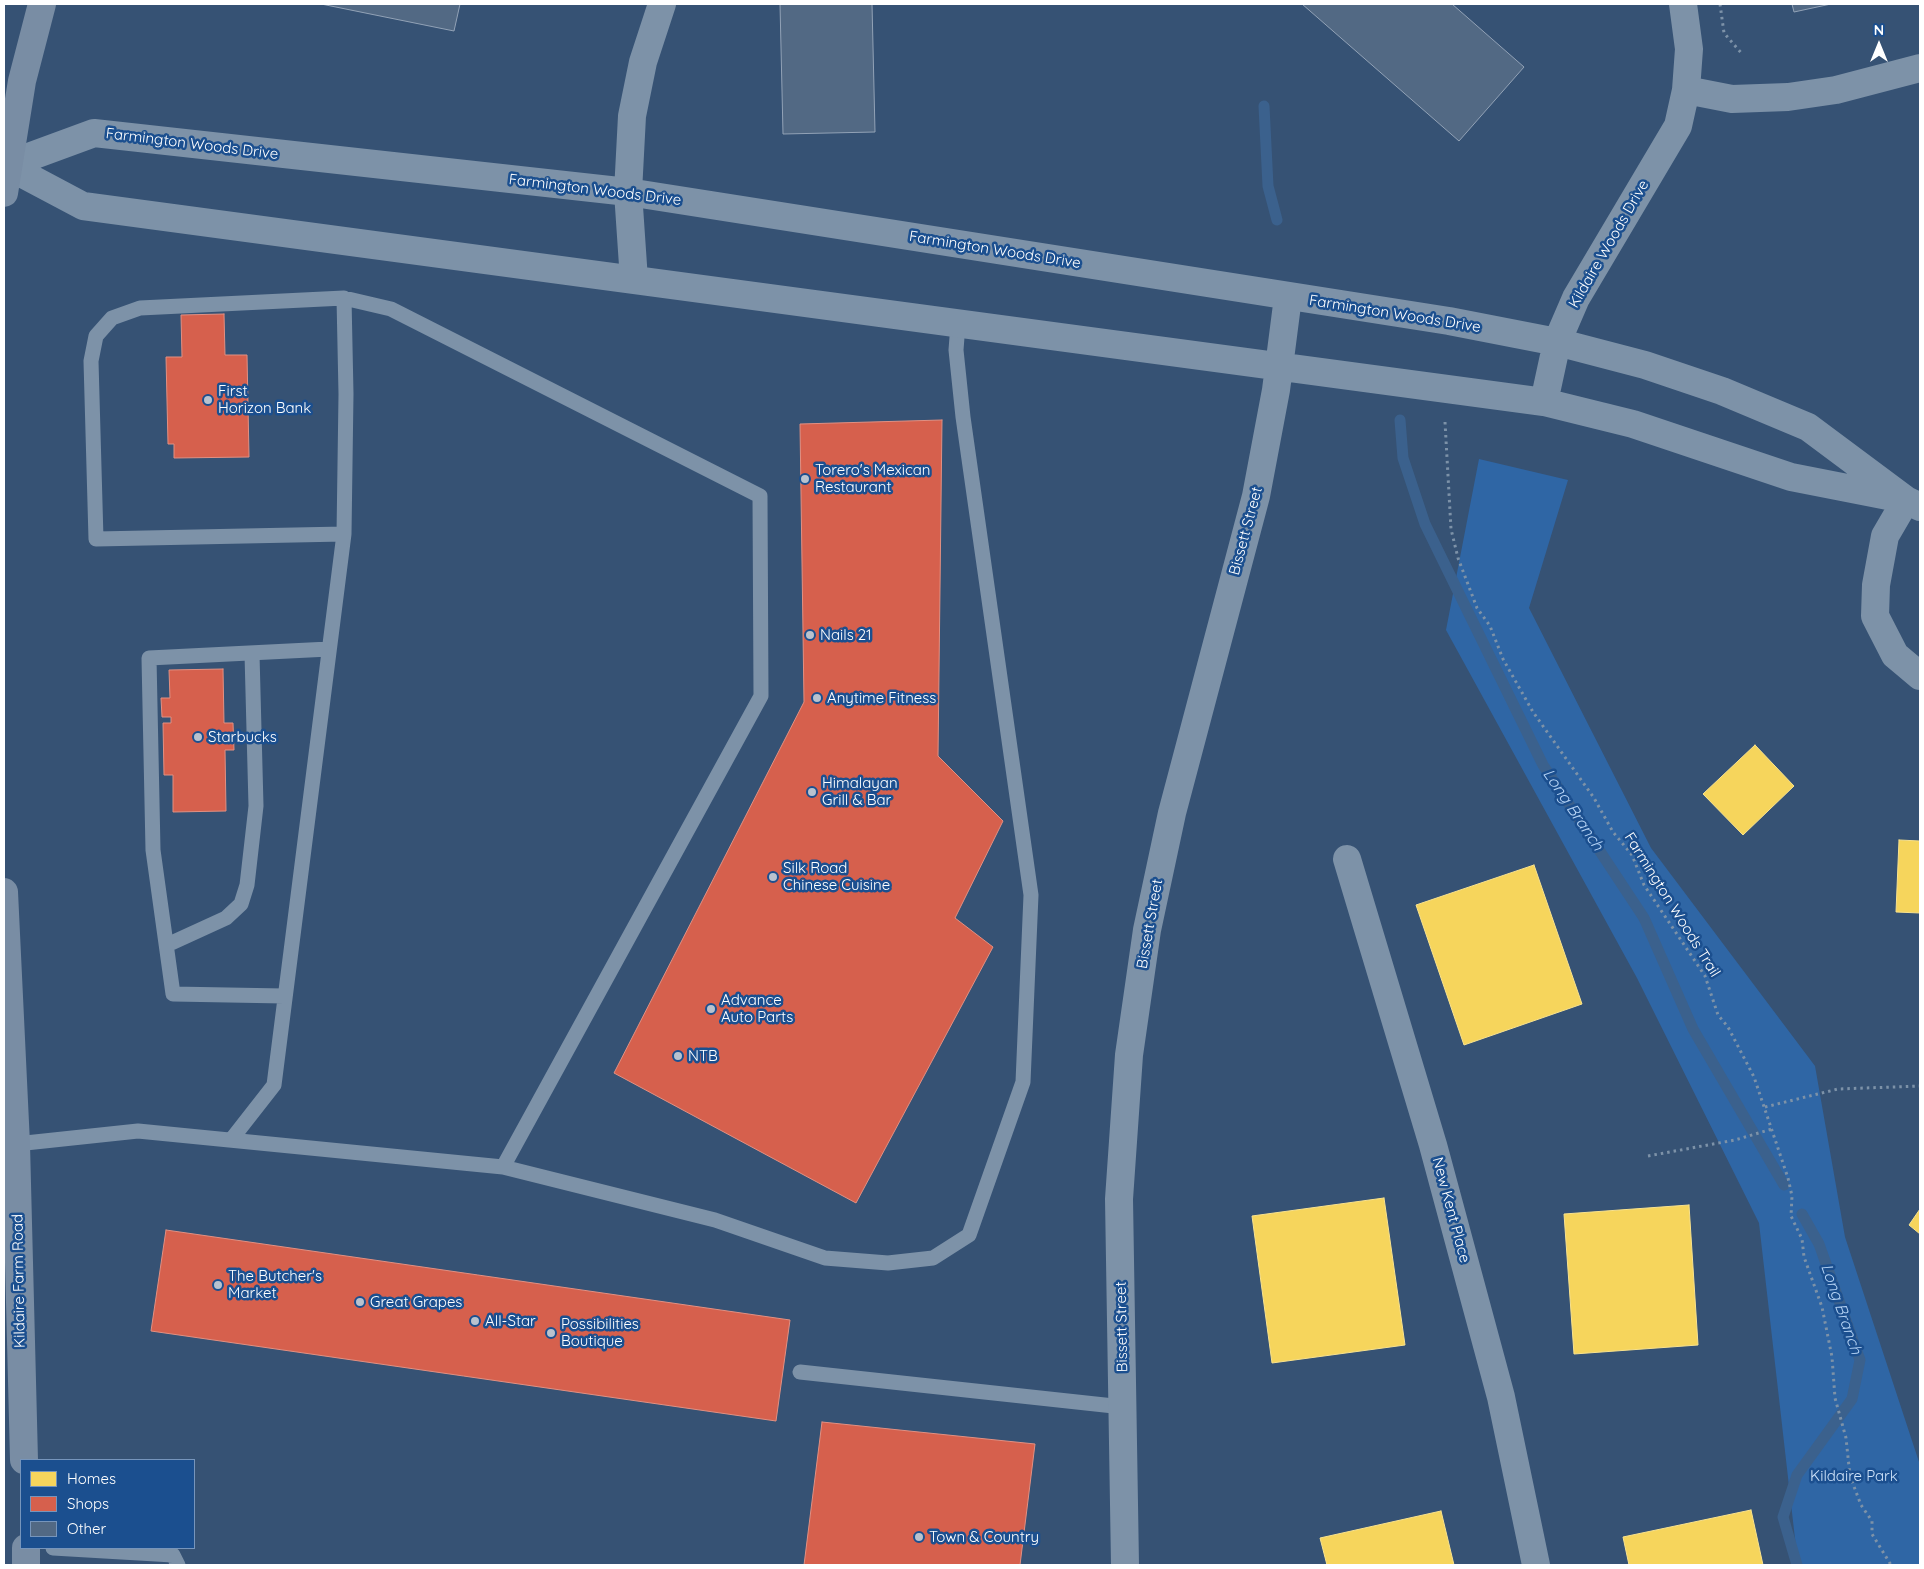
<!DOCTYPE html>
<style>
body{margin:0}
#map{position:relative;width:1924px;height:1569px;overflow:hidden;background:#365274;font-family:Quicksand,sans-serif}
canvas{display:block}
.frame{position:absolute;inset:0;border:5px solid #fff;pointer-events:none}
.legend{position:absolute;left:20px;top:1459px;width:175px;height:90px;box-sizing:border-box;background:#1b4f8f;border:1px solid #7695bc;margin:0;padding:6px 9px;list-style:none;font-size:15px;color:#fff}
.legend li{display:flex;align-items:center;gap:10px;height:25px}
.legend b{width:25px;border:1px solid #7695bc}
.north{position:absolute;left:1854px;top:20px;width:50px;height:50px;-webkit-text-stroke:4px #1b4f8f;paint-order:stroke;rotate:0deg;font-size:14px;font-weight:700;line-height:20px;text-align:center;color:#fff}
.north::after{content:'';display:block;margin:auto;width:18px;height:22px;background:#fff;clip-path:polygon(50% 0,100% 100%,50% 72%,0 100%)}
</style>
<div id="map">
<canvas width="1924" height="1569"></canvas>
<div class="frame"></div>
<ul class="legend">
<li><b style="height:14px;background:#f6d55c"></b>Homes</li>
<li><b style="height:14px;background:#d6604d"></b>Shops</li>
<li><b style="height:14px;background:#526984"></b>Other</li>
</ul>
<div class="north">N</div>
</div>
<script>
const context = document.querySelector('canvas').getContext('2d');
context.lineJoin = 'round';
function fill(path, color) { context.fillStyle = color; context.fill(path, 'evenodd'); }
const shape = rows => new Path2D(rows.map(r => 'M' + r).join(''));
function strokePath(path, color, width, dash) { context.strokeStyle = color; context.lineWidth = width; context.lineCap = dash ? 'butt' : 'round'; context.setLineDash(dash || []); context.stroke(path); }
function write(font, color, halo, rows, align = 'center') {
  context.font = font + ' Quicksand,sans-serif'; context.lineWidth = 5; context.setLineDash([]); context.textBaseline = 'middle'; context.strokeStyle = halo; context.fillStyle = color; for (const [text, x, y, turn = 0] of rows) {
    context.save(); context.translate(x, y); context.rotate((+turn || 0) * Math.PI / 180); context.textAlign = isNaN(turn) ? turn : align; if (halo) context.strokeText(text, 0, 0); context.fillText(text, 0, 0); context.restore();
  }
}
fill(shape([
 [1479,459,1568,480,1529,608,1651,848,1815,1066,1845,1237,1920,1465,1920,1565,1798,1565,1759,1223,1637,978,1446,630]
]), '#2f66a5');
const homes = shape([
 [1755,745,1794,786,1743,835,1703,794,1755,745],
 [1899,840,1920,841,1920,913,1896,912,1899,840],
 [1534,865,1582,1004,1464,1045,1416,905,1534,865],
 [1384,1198,1405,1345,1272,1363,1252,1216,1384,1198],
 [1689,1205,1698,1345,1574,1354,1564,1214,1689,1205],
 [1920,1209,1920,1234,1909,1225,1920,1209],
 [1751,1510,1763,1565,1629,1565,1623,1537,1751,1510],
 [1441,1511,1454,1565,1327,1565,1320,1538,1441,1511]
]);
fill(homes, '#f6d55c');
strokePath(homes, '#f9e28d', 1);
const shops = shape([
 [224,314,225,355,247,355,249,457,174,458,174,444,168,444,166,357,182,357,181,315,224,314],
 [942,420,938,756,1003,821,955,918,993,947,856,1203,614,1073,804,702,800,424,942,420],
 [223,669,224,723,233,723,234,750,225,750,226,811,173,812,173,775,164,775,163,723,171,723,171,717,162,717,161,698,170,698,169,670,223,669],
 [166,1230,790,1320,776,1421,151,1331,166,1230],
 [822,1422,1035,1444,1020,1565,804,1565,822,1422]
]);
fill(shops, '#d6604d');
strokePath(shops, '#e29082', 1);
strokePath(shape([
 [1264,106,1268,186,1277,220],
 [1400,420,1403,458,1425,524,1543,765,1644,918,1693,1029,1784,1185],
 [1797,1565,1783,1517,1797,1475,1852,1399,1860,1360,1819,1244,1802,1214]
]), '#3b618d', 11);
const building = shape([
 [321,4,460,4,454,31,321,4],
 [780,4,872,4,875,132,783,134,780,4],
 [1302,4,1452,4,1524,67,1459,141,1302,4],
 [1792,4,1831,4,1794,12,1792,4]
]);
fill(building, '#526984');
strokePath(building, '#92a2b6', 1);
strokePath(shape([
 [1720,4,1724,33,1743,55],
 [1445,422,1451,529,1458,558,1477,608,1490,626,1503,659,1533,712,1594,798,1613,832,1632,855,1644,885,1705,976,1718,1015,1728,1027,1754,1077,1788,1178,1792,1196,1791,1216,1802,1239,1804,1257,1822,1307,1832,1357,1835,1398,1846,1438,1850,1476,1861,1505,1872,1521,1872,1534,1891,1565],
 [1765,1107,1838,1089,1920,1086],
 [1648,1156,1735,1140,1772,1129]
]), '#7d92a8', 3, [2.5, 4]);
strokePath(shape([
 [344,534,96,539,91,361,96,336,112,318,140,308,344,298,391,309,760,496,761,696,503,1167],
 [167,945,226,918,241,904,247,885,256,806,252,654],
 [284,996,173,994,153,850,149,658,329,649],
 [231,1140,274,1085,344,534,346,394,344,298],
 [16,1144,138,1131,503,1167,715,1220,825,1258,888,1263,933,1258,969,1235,1023,1082,1031,895,963,417,956,350,958,324],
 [800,1372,1123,1407],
 [53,1548,173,1555,178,1565]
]), '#7d92a8', 15);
strokePath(shape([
 [1686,90,1732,99,1788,97,1836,90,1920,68],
 [4,164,83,206,1544,402,1633,424,1791,477,1898,498],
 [7,165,94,133,628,192,1449,321,1557,342,1645,365,1722,391,1808,427,1906,500,1920,507],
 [634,280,628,192,632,116,643,62,662,4],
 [1544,402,1557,342,1576,298,1678,126,1686,90,1689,49,1683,4],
 [1906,500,1885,536,1876,585,1875,616,1895,655,1920,676],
 [1347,859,1433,1145,1501,1397,1536,1565],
 [1125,1565,1119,1199,1129,1055,1147,930,1172,813,1256,496,1276,390,1288,297]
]), '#7d92a8', 28);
strokePath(shape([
 [4,193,22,81,42,4],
 [4,892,16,1144,24,1460],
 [26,1548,26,1565]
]), '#798da4', 28);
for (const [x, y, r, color] of [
 [208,400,5,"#b9c2ce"],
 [805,479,5,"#b9c2ce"],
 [810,635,5,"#b9c2ce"],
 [817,698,5,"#b9c2ce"],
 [198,737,5,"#b9c2ce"],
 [812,792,5,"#b9c2ce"],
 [773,877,5,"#b9c2ce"],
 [711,1009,5,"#b9c2ce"],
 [678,1056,5,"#b9c2ce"],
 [218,1285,5,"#b9c2ce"],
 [360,1302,5,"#b9c2ce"],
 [475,1321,5,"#b9c2ce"],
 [551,1333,5,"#b9c2ce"],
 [919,1537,5,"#b9c2ce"]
]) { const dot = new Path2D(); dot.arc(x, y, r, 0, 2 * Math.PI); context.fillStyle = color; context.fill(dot); strokePath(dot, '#1b4f8f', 2); }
write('15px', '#fff', '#1b4f8f', [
 ["Farmington Woods Drive",192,144,7],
 ["Farmington Woods Drive",595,190,7],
 ["Kildaire Woods Drive",1609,244,-60],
 ["Farmington Woods Drive",995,250,9],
 ["Farmington Woods Drive",1395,314,9],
 ["Bissett Street",1246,531,-75],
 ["Farmington Woods Trail",1672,905,58],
 ["Bissett Street",1150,924,-80],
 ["New Kent Place",1451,1210,75],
 ["Kildaire Farm Road",19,1281,-91],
 ["Bissett Street",1122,1327,-91]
]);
write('15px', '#fff', '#1b4f8f', [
 ["First",218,391],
 ["Horizon Bank",218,408],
 ["Torero's Mexican",815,470],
 ["Restaurant",815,487],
 ["Nails 21",820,635],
 ["Anytime Fitness",827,698],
 ["Starbucks",208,737],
 ["Himalayan",822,783],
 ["Grill & Bar",822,800],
 ["Silk Road",783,868],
 ["Chinese Cuisine",783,885],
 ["Advance",721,1000],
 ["Auto Parts",721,1017],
 ["NTB",688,1056],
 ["The Butcher's",228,1276],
 ["Market",228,1293],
 ["Great Grapes",370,1302],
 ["All-Star",485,1321],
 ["Possibilities",561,1324],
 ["Boutique",561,1341],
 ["Town & Country",929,1537]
], 'left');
write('15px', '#cfe3fa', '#1b4f8f', [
 ["Kildaire Park",1854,1476]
]);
write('italic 16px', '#b5d3f5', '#1b4f8f', [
 ["Long Branch",1573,810,56],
 ["Long Branch",1841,1309,71]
]);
</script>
